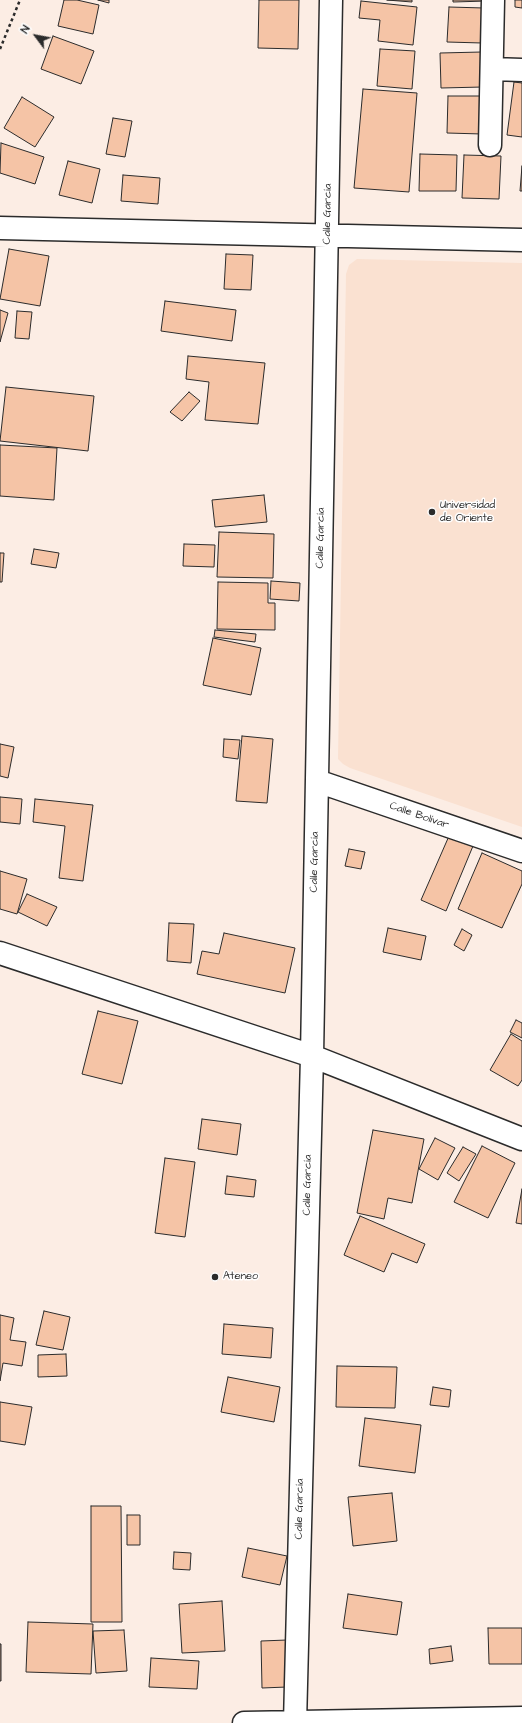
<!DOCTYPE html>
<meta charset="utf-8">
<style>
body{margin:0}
#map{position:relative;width:522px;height:1723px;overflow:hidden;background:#fcede4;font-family:"Architects Daughter",sans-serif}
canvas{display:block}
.north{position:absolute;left:16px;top:16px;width:40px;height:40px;-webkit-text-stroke:3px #fff;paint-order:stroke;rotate:302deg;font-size:11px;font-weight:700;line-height:16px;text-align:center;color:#2b2b2b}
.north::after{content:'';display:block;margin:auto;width:14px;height:18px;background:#2b2b2b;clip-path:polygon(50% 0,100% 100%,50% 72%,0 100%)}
</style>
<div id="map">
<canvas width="522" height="1723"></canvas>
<div class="north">N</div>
</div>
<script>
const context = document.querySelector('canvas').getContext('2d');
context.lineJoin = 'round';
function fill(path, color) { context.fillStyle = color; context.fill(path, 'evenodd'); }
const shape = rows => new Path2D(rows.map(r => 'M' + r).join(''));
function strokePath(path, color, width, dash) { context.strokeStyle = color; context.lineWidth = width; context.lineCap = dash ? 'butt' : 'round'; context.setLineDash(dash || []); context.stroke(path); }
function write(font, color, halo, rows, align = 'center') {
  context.font = font + ' "Architects Daughter",sans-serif'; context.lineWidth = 3; context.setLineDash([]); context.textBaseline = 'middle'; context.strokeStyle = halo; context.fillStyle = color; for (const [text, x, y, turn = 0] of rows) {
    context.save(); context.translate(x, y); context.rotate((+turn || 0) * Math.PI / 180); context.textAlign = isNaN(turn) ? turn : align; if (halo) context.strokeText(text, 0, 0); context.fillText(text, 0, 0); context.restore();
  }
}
fill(shape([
 [357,259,522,263,522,827,350,768,343,764,338,759,346,274,349,265]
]), '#fae1d1');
const building = shape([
 [64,0,77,0,99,5,93,34,58,26,64,0],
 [98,0,109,0,109,3,98,0],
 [259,0,299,0,298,49,258,48,259,0],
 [387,0,412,0,412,2,387,0],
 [453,0,487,0,487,1,453,2,453,0],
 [515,0,522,0,522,8,515,7,515,0],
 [361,1,417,7,413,45,378,41,380,20,359,18,361,1],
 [449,7,484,8,482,43,447,42,449,7],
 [53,36,94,51,81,84,41,69,53,36],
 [380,49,415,51,412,89,377,86,380,49],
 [482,52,483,87,441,88,440,53,482,52],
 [514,82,522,83,522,137,507,135,514,82],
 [363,89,417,93,409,192,354,188,363,89],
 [448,96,483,96,482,134,447,133,448,96],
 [22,97,54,117,35,147,4,128,22,97],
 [113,118,132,121,125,157,106,154,113,118],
 [1,143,44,157,35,184,0,173,1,143],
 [420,154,457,155,456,191,419,191,420,154],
 [464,155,501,156,499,199,462,198,464,155],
 [68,161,100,169,92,203,59,195,68,161],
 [522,166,522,191,520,191,522,166],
 [123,175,160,178,158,204,121,201,123,175],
 [9,249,49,256,40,306,0,299,9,249],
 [226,254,253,255,251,290,224,289,226,254],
 [165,301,236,310,232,341,161,331,165,301],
 [0,310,8,313,0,342,0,310],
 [17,311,32,312,29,339,15,338,17,311],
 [188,356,265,363,258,424,205,420,209,382,186,379,188,356],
 [6,387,94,396,88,451,0,441,6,387],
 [189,392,200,401,182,421,170,412,189,392],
 [0,445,57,448,54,500,0,496,0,445],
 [264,495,267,522,215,527,212,500,264,495],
 [219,532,274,534,273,578,217,577,219,532],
 [184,544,215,545,214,567,183,566,184,544],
 [34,549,59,553,56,568,31,564,34,549],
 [0,553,4,553,2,582,0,582,0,553],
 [271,581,300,583,299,601,270,599,271,581],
 [218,582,268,583,268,603,275,603,275,630,217,629,218,582],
 [215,630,256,634,255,642,214,637,215,630],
 [213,638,261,648,251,695,203,685,213,638],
 [242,736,273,739,267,803,236,801,242,736],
 [224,739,240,740,238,759,223,757,224,739],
 [0,744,14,747,8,778,0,776,0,744],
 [0,797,22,799,20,824,0,822,0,797],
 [35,799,93,805,83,881,59,878,65,826,33,822,35,799],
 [449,836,473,846,446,911,421,900,449,836],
 [349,849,365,852,361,869,345,866,349,849],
 [482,853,522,871,522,884,502,928,458,909,482,853],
 [0,871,27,879,17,914,0,909,0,871],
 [27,894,57,907,47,926,18,912,27,894],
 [169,923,194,924,191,963,167,961,169,923],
 [388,928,426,936,421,960,383,952,388,928],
 [462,929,472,935,464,951,454,945,462,929],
 [224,933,295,948,285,993,197,974,202,951,219,954,224,933],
 [98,1011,138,1021,122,1084,82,1074,98,1011],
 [516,1020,522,1023,522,1038,510,1032,516,1020],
 [511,1034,522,1041,522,1080,518,1086,490,1070,511,1034],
 [202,1119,241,1124,237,1155,198,1149,202,1119],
 [373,1130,424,1139,412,1203,388,1198,384,1219,357,1213,373,1130],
 [435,1138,455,1148,438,1180,419,1169,435,1138],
 [482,1146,515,1163,488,1218,454,1202,482,1146],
 [463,1147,476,1154,459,1181,447,1173,463,1147],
 [165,1158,195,1162,185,1237,155,1233,165,1158],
 [227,1176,256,1180,254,1197,225,1194,227,1176],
 [522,1189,522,1224,516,1223,522,1189],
 [360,1216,425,1244,417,1263,392,1253,384,1272,344,1255,360,1216],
 [44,1311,70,1317,63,1350,36,1345,44,1311],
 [0,1315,14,1318,10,1340,26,1342,22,1366,3,1363,0,1381,0,1315],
 [224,1324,273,1328,271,1358,222,1354,224,1324],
 [66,1354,67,1376,38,1377,38,1355,66,1354],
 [337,1366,397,1367,395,1408,336,1407,337,1366],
 [228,1377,280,1387,274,1422,221,1412,228,1377],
 [433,1387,451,1390,449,1407,430,1405,433,1387],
 [0,1402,32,1407,25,1445,0,1441,0,1402],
 [365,1418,421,1425,415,1473,359,1466,365,1418],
 [392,1493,397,1541,353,1546,348,1497,392,1493],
 [91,1506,121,1506,122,1622,91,1622,91,1506],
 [127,1515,140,1515,140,1545,127,1545,127,1515],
 [248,1548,287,1556,280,1585,242,1577,248,1548],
 [174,1552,191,1553,190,1570,173,1569,174,1552],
 [348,1594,402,1602,397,1635,343,1628,348,1594],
 [222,1601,225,1651,182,1653,179,1604,222,1601],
 [28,1622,93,1624,91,1674,26,1672,28,1622],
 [488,1628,522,1628,522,1664,489,1664,488,1628],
 [124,1630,127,1671,96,1673,93,1631,124,1630],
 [287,1640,287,1687,262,1688,261,1641,287,1640],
 [0,1644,1,1644,1,1681,0,1681,0,1644],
 [451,1646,453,1661,430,1664,429,1649,451,1646],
 [151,1658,199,1661,197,1689,149,1687,151,1658]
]);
fill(building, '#f5c4a6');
strokePath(building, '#2b2b2b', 1);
const minor = shape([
 [492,69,522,70],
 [490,145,493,0],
 [0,228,522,240],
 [317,781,522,851],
 [0,953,312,1056,522,1139],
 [244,1723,522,1718],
 [295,1723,312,1056,331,0]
]);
strokePath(minor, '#2b2b2b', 25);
strokePath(shape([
 [0,49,20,0]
]), '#2b2b2b', 2.5, [3, 3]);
strokePath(minor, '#fff', 22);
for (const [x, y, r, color] of [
 [432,512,4,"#2b2b2b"],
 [215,1277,4,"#2b2b2b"]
]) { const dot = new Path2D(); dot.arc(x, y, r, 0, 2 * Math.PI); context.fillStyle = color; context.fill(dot); strokePath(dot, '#fff', 1.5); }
write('11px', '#2b2b2b', '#fff', [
 ["Calle García",328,214,-89],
 ["Calle García",321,538,-89],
 ["Calle Bolívar",419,816,19],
 ["Calle García",315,862,-89],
 ["Calle García",308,1185,-89],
 ["Calle García",300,1509,-89]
]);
write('11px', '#2b2b2b', '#fff', [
 ["Universidad",440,506],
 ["de Oriente",440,519],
 ["Ateneo",223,1277]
], 'left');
</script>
